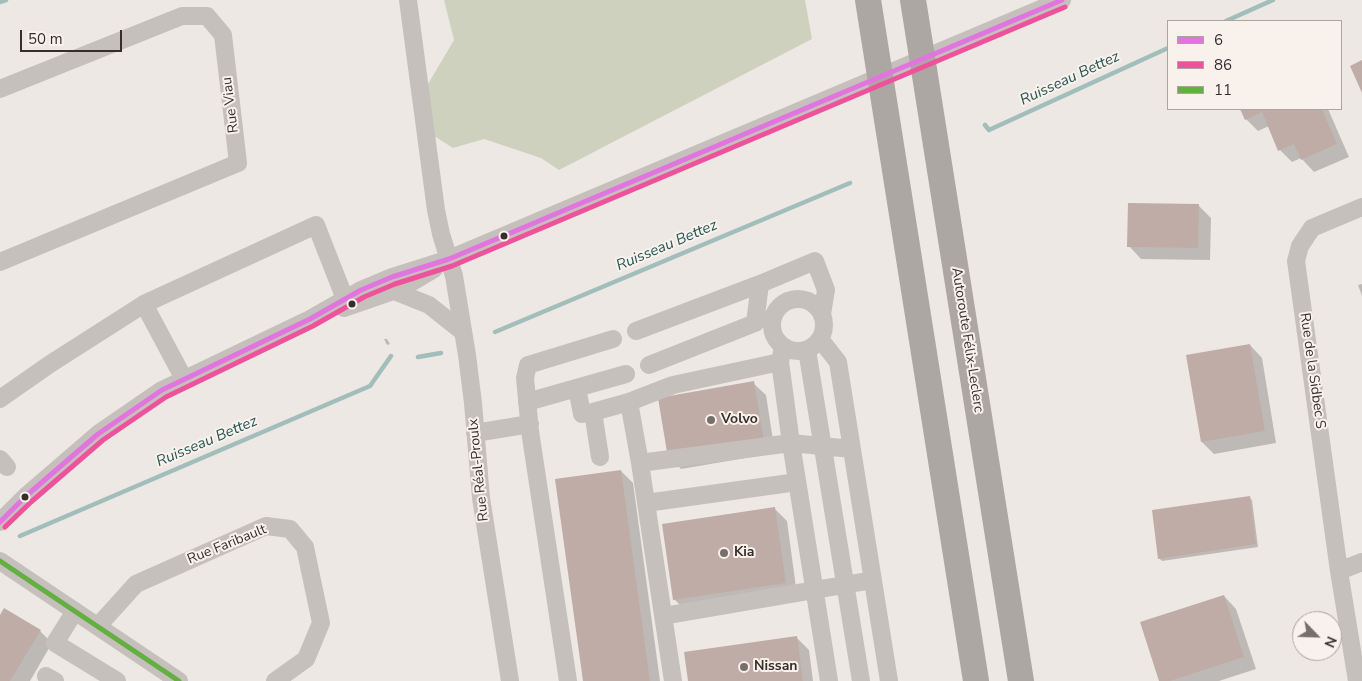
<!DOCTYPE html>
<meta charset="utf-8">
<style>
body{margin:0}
#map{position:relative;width:1362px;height:681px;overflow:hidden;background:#ede8e4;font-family:"Nunito Sans",sans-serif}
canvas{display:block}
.legend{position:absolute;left:1167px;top:20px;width:175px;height:90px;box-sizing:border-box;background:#f9f2ec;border:1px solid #aba49f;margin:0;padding:6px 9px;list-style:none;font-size:15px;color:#372e2b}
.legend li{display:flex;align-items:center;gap:10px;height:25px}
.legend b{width:25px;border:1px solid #aba49f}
.north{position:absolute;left:1292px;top:611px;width:50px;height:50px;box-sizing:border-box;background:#f9f2ec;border:1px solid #aba49f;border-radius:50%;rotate:114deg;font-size:14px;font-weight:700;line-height:20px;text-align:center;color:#372e2b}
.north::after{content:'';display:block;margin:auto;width:18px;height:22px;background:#776f6c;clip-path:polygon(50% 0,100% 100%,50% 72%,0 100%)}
.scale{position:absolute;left:20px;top:30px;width:102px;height:22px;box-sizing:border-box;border:2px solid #372e2b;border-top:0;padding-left:6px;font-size:15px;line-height:18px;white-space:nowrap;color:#372e2b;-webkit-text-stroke:4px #f9f2ec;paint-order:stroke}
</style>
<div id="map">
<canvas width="1362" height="681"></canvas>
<ul class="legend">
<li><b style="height:6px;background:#e174df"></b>6</li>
<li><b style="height:6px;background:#ef529d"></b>86</li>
<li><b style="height:6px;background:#63af42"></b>11</li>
</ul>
<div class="north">N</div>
<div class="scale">50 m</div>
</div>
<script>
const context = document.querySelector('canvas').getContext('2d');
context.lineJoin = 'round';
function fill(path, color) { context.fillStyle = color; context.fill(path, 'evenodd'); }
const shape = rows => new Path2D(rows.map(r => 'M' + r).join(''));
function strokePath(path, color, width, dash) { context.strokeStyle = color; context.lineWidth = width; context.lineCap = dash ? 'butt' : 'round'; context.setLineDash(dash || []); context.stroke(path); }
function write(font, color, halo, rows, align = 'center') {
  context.font = font + ' "Nunito Sans",sans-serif'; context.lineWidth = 4; context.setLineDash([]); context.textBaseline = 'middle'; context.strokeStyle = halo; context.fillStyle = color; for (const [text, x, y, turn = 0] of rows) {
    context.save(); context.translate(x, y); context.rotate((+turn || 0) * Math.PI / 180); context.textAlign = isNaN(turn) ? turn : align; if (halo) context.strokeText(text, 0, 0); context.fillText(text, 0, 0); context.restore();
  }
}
fill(shape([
 [444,0,805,0,812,39,559,170,541,158,484,139,453,148,417,125,428,84,454,40]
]), '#cfd1bf');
fill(shape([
 [1241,109,1328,109,1349,157,1314,172,1301,158,1292,162,1280,150,1269,126,1258,131,1246,119],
 [1199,206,1211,218,1210,260,1141,259,1129,246],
 [1362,284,1362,296,1358,285],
 [384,339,387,339,390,344,387,345],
 [1250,345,1262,358,1276,443,1214,454,1202,442],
 [753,383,766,395,775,453,681,469,669,457],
 [621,471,633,483,660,681,584,681],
 [1249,497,1252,500,1258,547,1162,561,1159,558],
 [774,508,787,521,797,595,687,612,674,599],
 [1224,596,1236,609,1256,669,1219,681,1160,681],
 [0,618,40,631,52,643,30,681,0,681],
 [796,637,809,650,813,681,689,681]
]), '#0003');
strokePath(shape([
 [0,2,6,0],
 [1226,21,1273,0],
 [985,125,989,130,1168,48],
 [495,332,850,183],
 [418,357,441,353],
 [20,536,370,386,391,356]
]), '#a1bebb', 4.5);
fill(shape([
 [1362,60,1362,93,1350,66],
 [1240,109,1322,109,1337,144,1301,160,1294,144,1278,151,1262,112,1245,120],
 [1128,203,1199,204,1198,248,1127,247],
 [1250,344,1265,431,1201,442,1186,355],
 [754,381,764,441,668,458,658,398],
 [621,470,650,681,583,681,555,479],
 [1250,496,1256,544,1158,559,1152,510],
 [775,507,786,583,673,600,662,524],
 [1224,595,1244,657,1170,681,1159,681,1140,622],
 [4,608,41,630,10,681,0,681,0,615],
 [797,636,803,681,688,681,684,652]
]), '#bfaca7');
strokePath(shape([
 [408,0,436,210,441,234,454,276,467,355,473,403,481,498,510,681],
 [0,89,182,16,207,16,223,35,238,163,0,262],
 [394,291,429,305,463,332],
 '772 325a26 26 0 1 1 52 0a26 26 0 1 1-52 0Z',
 [344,308,402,288,434,269],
 [636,331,760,284,815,261,826,290,822,314],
 [820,339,838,362,889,681],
 [807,350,861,681],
 [649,365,755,323,760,284],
 [184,379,144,304,316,225,345,299],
 [577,388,582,414,593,412],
 [0,399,50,364,144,304],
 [527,402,626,374],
 [629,402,640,463,791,443,780,362],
 [475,433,530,424],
 [600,457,593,412,629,402,673,385,780,362,783,347],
 [0,459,7,467],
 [640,463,673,681],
 [646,503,797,482],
 [0,522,26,496,98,434,162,390,310,319,361,290,392,277,449,259,1062,0],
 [0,561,179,681],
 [1339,571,1362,562],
 [75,611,55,643,117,681],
 [663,616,873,580],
 [98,626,136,584,266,526,290,529,305,547,321,623,306,659,275,681],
 [46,676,55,681],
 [568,681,530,431,525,378,528,365,613,339],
 [829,681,791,443,852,449],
 [1357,681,1339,571,1296,261,1300,246,1312,228,1362,207]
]), '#c6c0bc', 18);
strokePath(shape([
 [868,0,976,681],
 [913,0,1021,681]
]), '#aca7a3', 26);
strokePath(shape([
 [0,522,26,496,98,434,162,390,310,319,361,290,392,277,449,259,1062,0]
]), '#e174df', 5);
strokePath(shape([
 [5,527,31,502,103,440,166,397,313,326,364,297,395,284,452,266,1065,7]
]), '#ef529d', 5);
strokePath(shape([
 [0,561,179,681]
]), '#63af42', 5);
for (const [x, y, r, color] of [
 [504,236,4.5,"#372e2b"],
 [352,304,4.5,"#372e2b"],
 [711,420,5,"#776f6c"],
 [25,497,4.5,"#372e2b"],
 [724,553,5,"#776f6c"],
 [744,667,5,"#776f6c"]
]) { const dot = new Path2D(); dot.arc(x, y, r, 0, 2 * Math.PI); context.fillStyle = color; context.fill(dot); strokePath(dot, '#f9f2ec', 2); }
write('14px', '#372e2b', '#f9f2ec', [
 ["Rue Viau",231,105,-97],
 ["Autoroute Félix-Leclerc",967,340,81],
 ["Rue de la Sidbec S",1312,371,82],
 ["Rue Réal-Proulx",479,470,-96],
 ["Rue Faribault",227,545,-22]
]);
write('bold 14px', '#372e2b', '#f9f2ec', [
 ["Volvo",721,420],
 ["Kia",734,553],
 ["Nissan",754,667]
], 'left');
write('italic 15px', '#235555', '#f9f2ec', [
 ["Ruisseau Bettez",1070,79,-25],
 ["Ruisseau Bettez",667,246,-23],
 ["Ruisseau Bettez",207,442,-23]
]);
</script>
